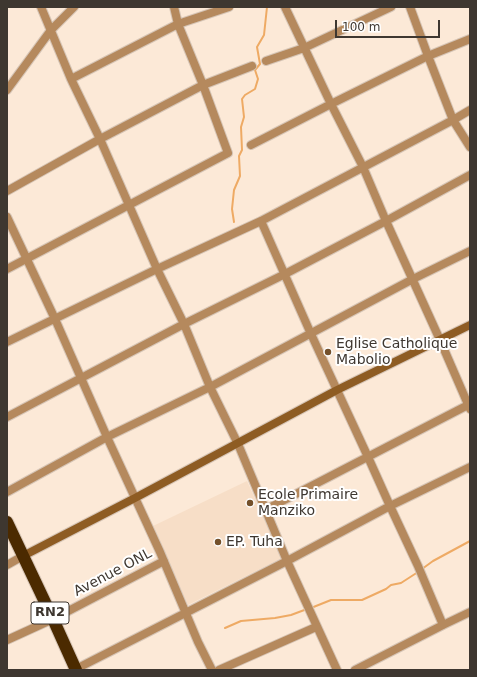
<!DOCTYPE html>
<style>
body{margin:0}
#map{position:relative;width:477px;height:677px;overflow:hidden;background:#fce9d7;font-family:"DejaVu Sans",sans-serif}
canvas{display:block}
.frame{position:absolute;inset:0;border:8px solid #3e3730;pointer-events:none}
.scale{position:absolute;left:335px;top:20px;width:105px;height:18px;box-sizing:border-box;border:2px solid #3e3730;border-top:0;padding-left:5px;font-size:12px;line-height:14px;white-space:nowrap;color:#3e3730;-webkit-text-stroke:3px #fff;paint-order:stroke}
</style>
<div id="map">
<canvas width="477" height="677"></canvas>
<div class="frame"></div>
<div class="scale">100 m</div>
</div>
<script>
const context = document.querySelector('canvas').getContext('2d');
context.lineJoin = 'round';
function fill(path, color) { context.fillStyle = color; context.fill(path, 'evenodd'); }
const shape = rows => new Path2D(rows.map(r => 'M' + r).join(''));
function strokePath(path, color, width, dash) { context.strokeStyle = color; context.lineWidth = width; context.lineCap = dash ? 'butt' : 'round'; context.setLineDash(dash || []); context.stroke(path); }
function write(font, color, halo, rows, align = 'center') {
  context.font = font + ' "DejaVu Sans",sans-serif'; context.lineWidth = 4; context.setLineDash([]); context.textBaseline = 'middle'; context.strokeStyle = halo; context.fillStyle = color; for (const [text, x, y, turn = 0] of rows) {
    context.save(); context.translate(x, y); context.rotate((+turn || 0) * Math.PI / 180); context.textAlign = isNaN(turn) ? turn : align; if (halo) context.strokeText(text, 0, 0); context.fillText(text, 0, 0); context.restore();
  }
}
fill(shape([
 [247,481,282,558,188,605,153,526]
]), '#f7dec7');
strokePath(shape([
 [234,222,232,209,234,190,240,176,239,156,242,150,241,127,244,117,242,99,245,95,255,89,258,79,255,70,260,64,257,47,264,35,267,7],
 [422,569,433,561,470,541],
 [311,608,331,600,362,600,386,589,391,585,401,583,418,572],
 [225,628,241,621,275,618,291,615,307,609]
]), '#eeaa64', 2);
const street = shape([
 [41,7,71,79,100,139,157,269,184,324,210,387,238,444,287,561,337,670],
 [285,7,331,104,363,167,386,221,440,340,470,409],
 [410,7,428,56,453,120,470,147],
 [266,61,304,48,391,7],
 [71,79,178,24,229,7],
 [7,90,51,30,74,7],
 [251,145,331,104,428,56,470,39],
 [7,191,100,139,203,85,252,66],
 [7,217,55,319,107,437,160,552,198,642,212,670],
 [261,221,311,334,368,457,390,506,418,566,443,625],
 [7,269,228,153,203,85,178,24,174,7],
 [7,342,157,269,261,221,453,120,470,110],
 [7,417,184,324,285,274,386,221,470,175],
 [7,492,107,437,210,387,413,279,470,251],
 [265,510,470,404],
 [7,565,23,556],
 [7,640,53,619,164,561],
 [74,670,287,561,390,506,470,467],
 [219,670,316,627],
 [355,670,443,625,470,612]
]);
const secondary = shape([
 [23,556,135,498,337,390,470,325]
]);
const highway = shape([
 [7,522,53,619,76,670]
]);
strokePath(street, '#d6c5b6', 10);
strokePath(secondary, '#d6c5b6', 10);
strokePath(highway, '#d6c5b6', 14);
strokePath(street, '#b5895d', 8);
strokePath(secondary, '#8e5c23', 8);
strokePath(highway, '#4b2a00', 12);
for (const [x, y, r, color] of [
 [328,352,4,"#74502a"],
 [250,503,4,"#74502a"],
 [218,542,4,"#74502a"]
]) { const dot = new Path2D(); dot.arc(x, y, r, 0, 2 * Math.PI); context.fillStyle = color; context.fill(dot); strokePath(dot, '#fff', 1.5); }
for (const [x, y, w] of [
 [50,613,38]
]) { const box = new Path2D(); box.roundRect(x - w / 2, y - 11, w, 22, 3); context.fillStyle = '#fff'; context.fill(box); strokePath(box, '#3e3730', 1); }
write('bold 13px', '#3e3730', null, [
 ["RN2",50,613]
]);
write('14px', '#3e3730', '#fff', [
 ["Eglise Catholique",336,344],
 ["Mabolio",336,360],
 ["Ecole Primaire",258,495],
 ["Manziko",258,511],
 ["EP. Tuha",226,542]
], 'left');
write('14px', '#3e3730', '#fff', [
 ["Avenue ONL",113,573,-28]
]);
</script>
